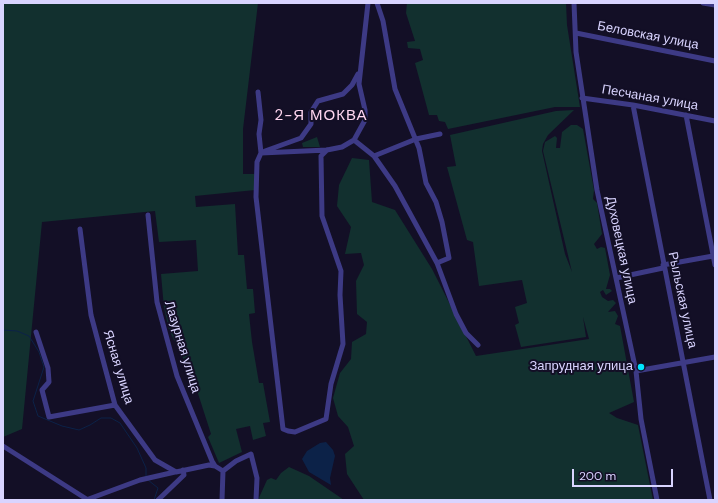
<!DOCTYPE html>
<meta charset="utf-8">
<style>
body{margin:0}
#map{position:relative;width:718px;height:503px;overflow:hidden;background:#130f26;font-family:"DM Sans",sans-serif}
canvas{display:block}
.frame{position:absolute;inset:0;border:4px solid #d9d4ff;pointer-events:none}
.scale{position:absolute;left:572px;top:469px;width:101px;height:18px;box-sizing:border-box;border:2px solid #d9d4ff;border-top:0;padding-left:5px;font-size:12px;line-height:14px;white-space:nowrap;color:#d9d4ff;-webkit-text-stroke:3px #130f26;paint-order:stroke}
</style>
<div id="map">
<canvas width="718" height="503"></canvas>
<div class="frame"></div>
<div class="scale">200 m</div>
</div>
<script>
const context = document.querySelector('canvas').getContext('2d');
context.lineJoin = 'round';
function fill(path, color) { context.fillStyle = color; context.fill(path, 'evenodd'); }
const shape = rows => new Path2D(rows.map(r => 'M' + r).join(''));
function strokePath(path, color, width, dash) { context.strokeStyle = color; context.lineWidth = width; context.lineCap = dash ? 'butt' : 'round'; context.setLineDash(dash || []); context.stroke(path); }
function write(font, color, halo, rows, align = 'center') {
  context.font = font + ' "DM Sans",sans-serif'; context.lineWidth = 4; context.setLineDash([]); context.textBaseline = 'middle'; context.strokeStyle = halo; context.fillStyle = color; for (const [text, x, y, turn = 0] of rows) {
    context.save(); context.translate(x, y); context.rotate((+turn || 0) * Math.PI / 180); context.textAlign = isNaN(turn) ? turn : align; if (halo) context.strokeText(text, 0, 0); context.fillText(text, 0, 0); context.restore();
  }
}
fill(shape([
 [3,3,258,3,243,129,243,174,255,174,255,190,195,196,196,207,235,204,238,255,244,255,247,289,253,289,255,313,249,314,252,342,259,383,263,383,270,422,263,423,266,436,253,440,250,426,236,429,242,452,219,463,208,437,211,434,193,378,169,330,164,308,161,274,198,271,196,240,159,242,155,211,42,222,22,429,3,437],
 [407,3,566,3,567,25,580,107,555,107,448,129,445,122,439,121,437,115,429,115,415,63,423,60,420,49,408,48,407,42,415,41,406,13],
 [574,110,548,135,543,144,542,151,565,254,572,272,543,151,545,142,555,136,557,138,556,148,560,148,562,132,571,125,577,125,583,129,594,190,593,199,597,203,602,234,594,244,597,249,601,247,605,248,610,275,606,289,610,289,612,291,606,295,603,290,600,292,602,297,608,301,613,300,616,303,608,312,615,311,618,316,615,324,620,326,634,402,609,413,617,418,638,425,653,500,364,500,347,474,345,454,354,446,348,427,338,416,333,398,340,373,351,359,352,342,366,334,367,322,357,314,356,281,364,265,361,253,345,254,351,227,337,206,339,185,352,158,369,160,372,202,395,210,432,269,476,356,589,339,583,317,586,337,521,347,515,325,519,323,515,307,527,303,522,280,479,286,473,242,467,240,447,167,456,166,450,135,556,111],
 [317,137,320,147,303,147,302,143],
 [289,467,309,476,344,500,258,500,267,480,271,478,276,480,281,473]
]), '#12302f');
fill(shape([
 [326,442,333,450,335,456,330,478,331,485,309,472,302,459,307,451,320,443]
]), '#0c2248');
strokePath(shape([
 [3,330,17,331,29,336,39,352,44,367,33,401,38,416,62,426,79,430,90,425,101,418,111,418,120,423,137,448,146,468,146,476],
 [148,480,158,488,154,500]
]), '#0c2248', 1);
strokePath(shape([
 [377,3,383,21,395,89,419,148,426,183,436,202,442,222,449,258,437,263],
 [574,3,576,52,597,190,636,371,641,419,657,500],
 [703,3,715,5],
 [576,33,715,61],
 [258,92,261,120,259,134,261,153,257,162,256,197,283,429,288,431,295,432,326,419,331,384,343,344,340,295,341,271,322,216,321,156,327,150],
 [582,98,633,105,715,121],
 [633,105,710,500],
 [686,115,715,265],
 [354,140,374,156,395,186,437,263,456,314,466,333,478,345],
 [265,151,301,138,311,124,311,112,318,101,343,94,352,85,358,74],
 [261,153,327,150,342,147,354,140,365,120,365,110,359,84,368,3],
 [374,156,416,139,440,134],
 [148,215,157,302,177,376,212,461,215,466,223,471,222,500],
 [80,229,91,315,115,405,155,460,176,472,209,465,215,466],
 [663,265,713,256],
 [616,278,663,268],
 [36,332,48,368,49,382,42,390,49,417,115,405],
 [636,371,715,357],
 [3,446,88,500],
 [223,471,236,461,251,454,257,478,256,500],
 [86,500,140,480,175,472],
 [158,500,184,475,183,470]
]), '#3d3a85', 5);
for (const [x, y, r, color] of [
 [641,367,4,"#00e5ff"]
]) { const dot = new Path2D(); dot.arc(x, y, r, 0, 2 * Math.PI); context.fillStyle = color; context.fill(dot); strokePath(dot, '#130f26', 1.5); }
write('13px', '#d9d4ff', '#130f26', [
 ["Беловская улица",648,36,11],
 ["Песчаная улица",650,98,10],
 ["Духовецкая улица",621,250,78],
 ["Рыльская улица",682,300,78],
 ["Лазурная улица",182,347,73],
 ["Ясная улица",118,367,73]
]);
write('13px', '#d9d4ff', '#130f26', [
 ["Запрудная улица",633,367]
], 'right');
context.letterSpacing = '1px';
write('15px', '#ffd6f0', '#130f26', [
 ["2-Я МОКВА",321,116]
]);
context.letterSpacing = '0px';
</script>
